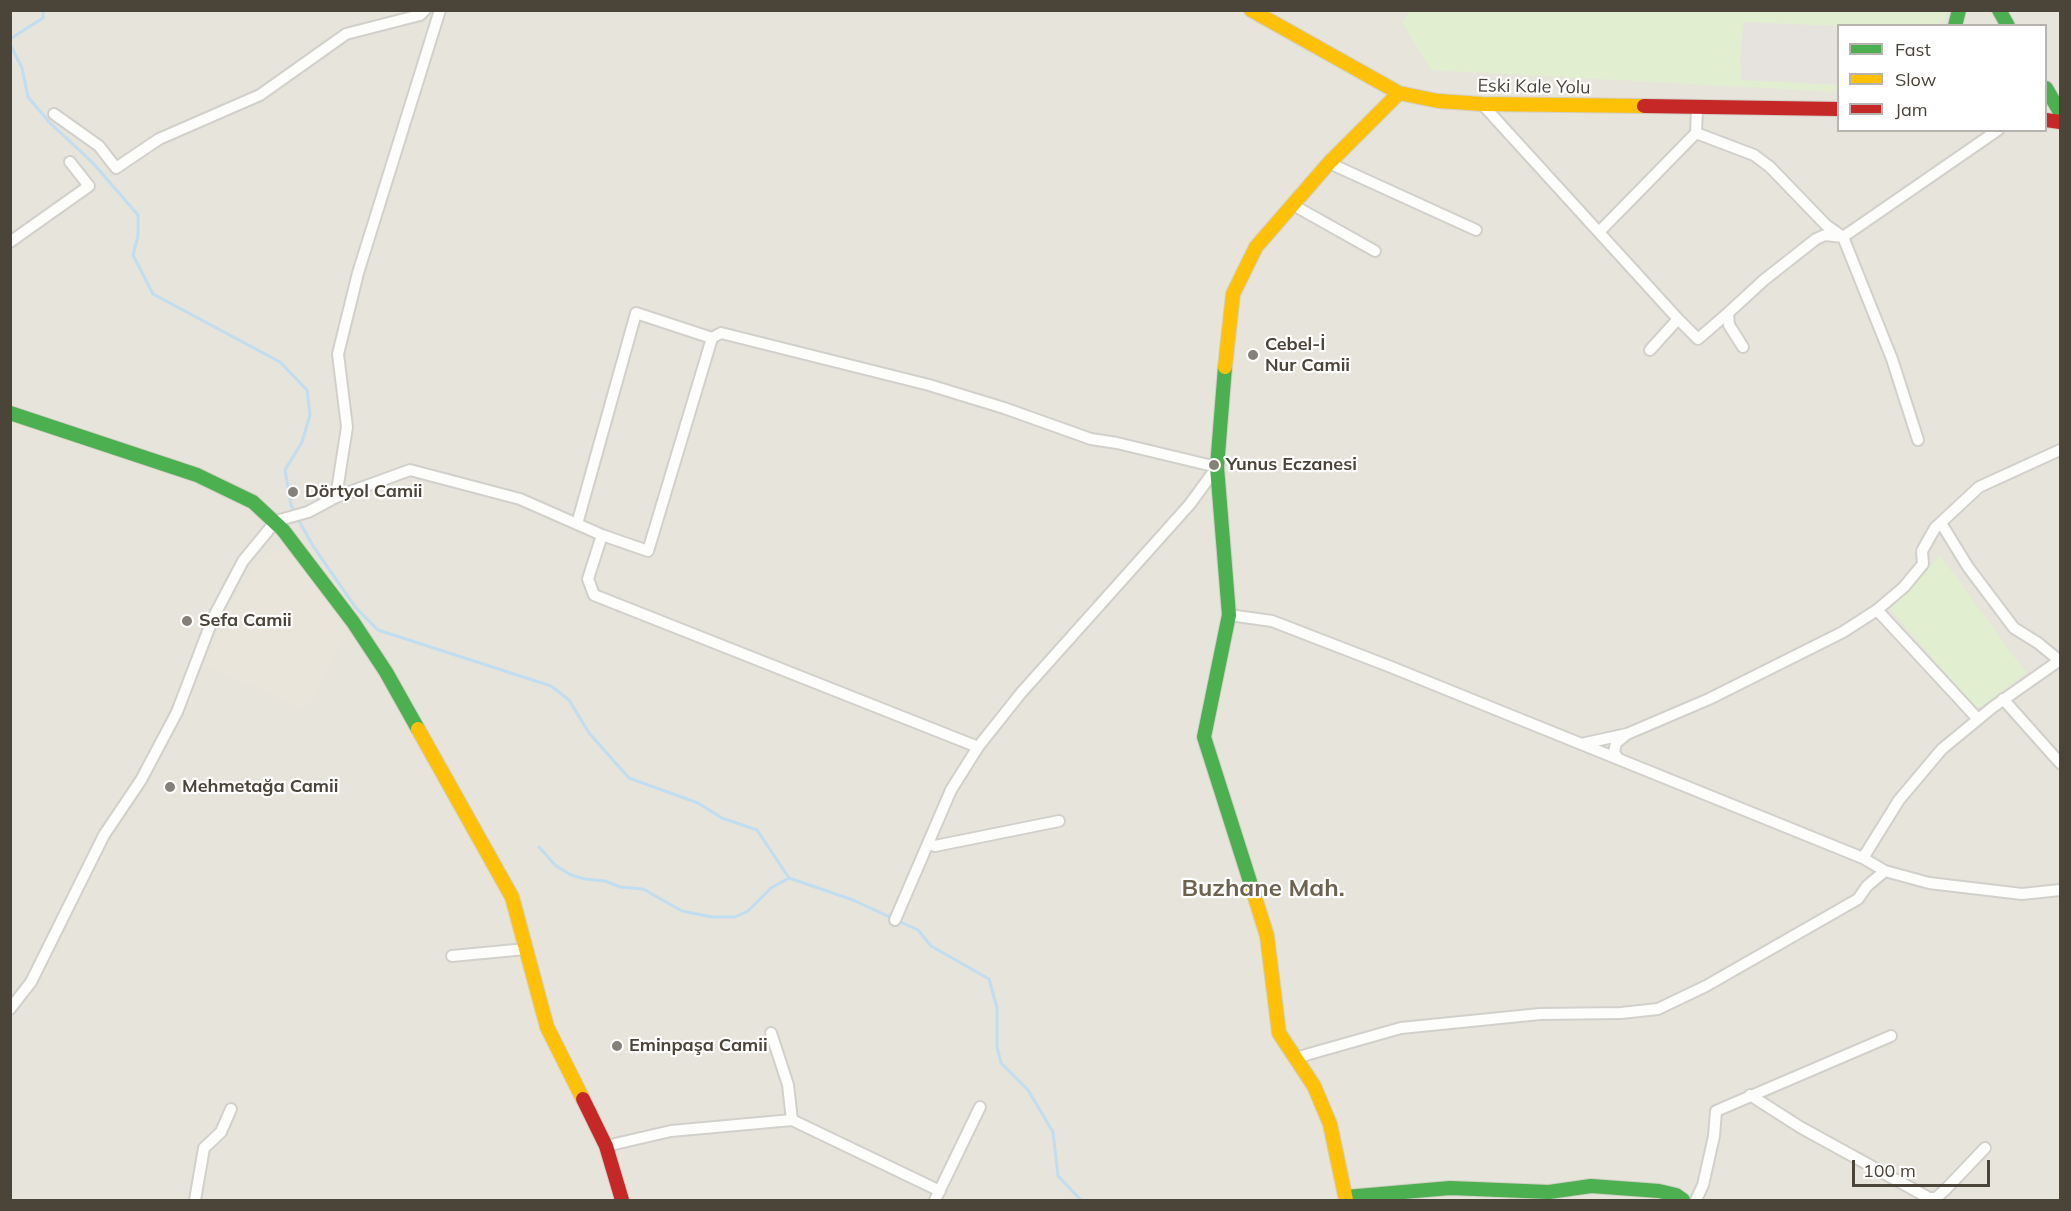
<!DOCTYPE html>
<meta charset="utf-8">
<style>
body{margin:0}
#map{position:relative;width:2071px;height:1211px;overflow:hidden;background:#f4f2ee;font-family:Mulish,sans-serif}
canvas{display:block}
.frame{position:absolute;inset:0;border:12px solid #4b4439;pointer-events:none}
.legend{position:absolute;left:1837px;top:24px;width:210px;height:108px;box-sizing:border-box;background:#fff;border:2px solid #b7b4b0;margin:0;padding:8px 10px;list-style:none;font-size:18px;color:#4b4439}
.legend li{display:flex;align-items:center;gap:12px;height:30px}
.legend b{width:30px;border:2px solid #b7b4b0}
.scale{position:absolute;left:1852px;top:1160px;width:138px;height:27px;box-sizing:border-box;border:3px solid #4b4439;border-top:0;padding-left:8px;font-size:18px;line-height:21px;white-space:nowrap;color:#4b4439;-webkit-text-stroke:4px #fff;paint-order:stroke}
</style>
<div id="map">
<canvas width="2071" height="1211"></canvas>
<div class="frame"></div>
<ul class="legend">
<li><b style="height:8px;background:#4caf50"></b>Fast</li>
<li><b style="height:8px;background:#ffc107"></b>Slow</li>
<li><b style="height:8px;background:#c62828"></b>Jam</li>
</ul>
<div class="scale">100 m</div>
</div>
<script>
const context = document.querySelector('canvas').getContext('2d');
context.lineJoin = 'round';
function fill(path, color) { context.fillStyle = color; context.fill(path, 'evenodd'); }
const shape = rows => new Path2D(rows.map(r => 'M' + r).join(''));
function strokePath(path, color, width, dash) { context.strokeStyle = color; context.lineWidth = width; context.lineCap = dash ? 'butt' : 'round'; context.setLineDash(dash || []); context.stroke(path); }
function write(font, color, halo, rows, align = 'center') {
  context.font = font + ' Mulish,sans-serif'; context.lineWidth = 4.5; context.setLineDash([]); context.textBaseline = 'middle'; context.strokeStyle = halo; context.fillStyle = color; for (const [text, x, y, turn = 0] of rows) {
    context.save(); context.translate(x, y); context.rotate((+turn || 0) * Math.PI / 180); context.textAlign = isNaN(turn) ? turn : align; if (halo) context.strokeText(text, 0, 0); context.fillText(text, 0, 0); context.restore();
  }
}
fill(shape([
 [11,11,2060,11,2060,1200,11,1200],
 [1838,26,2046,26,2046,130,1838,130]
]), '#e7e4dc');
fill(shape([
 [278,552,292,554,351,628,310,701,303,708,204,665,233,600,256,567,268,555]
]), '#eae5da');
fill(shape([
 [1411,10,1947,11,1944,19,1937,25,1838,26,1838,92,1431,70,1402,22],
 [1940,555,2026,673,1981,707,1975,707,1890,609]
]), '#e1eecf');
fill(shape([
 [1744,22,1838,26,1838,85,1741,80,1740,57]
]), '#e6e3df');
strokePath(shape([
 [10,39,43,18,43,10],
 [10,44,22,68,28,97,50,123,93,163,138,215,138,236,133,255,153,294,280,362,307,390,310,415,302,442,285,470,291,505,295,513],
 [298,519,313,546,356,608,378,630,551,686,569,700,589,733,629,778,698,803,722,818,757,830,789,878,853,900,918,930,931,946,989,979,997,1008,997,1047,1001,1063,1028,1090,1053,1132,1058,1176,1081,1200],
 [539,847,555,865,571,875,585,879,605,881,620,887,643,889,682,911,712,917,735,917,748,911,771,888,789,878]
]), '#c0ddf1', 3);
const street = shape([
 [1482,104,1678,319],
 [54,114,99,146,116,168,159,139,260,95,346,34,420,15,425,10],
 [1696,133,1754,155,1770,167,1826,225,1843,237,1892,359,1918,440],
 [1329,163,1476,230],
 [1293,205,1375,251],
 [1600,231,1696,133,1697,109],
 [10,242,89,186,70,162],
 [1743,347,1729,325,1728,313,1764,280,1816,239,1825,235,1843,237,1998,130],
 [1650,350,1678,319,1698,339,1728,313],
 [336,497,410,470,520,499,602,535,648,551,712,338,721,333,929,385,1004,408,1091,439,1117,443,1217,467,1190,504,1021,693,978,747,951,790,895,920],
 [1941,523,1968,567,2014,628,2038,643,2060,661],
 [577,524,636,313,712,338],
 [602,535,588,579,594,595,978,747],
 [1877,610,1978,719],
 [1229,615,1272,621,1391,667,1863,858,1885,871,1929,883,2022,894,2060,890],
 [2003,699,2060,763],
 [1627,734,1709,699,1843,632,1877,610,1904,587,1923,564,1922,551,1935,528,1979,487,2060,450],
 [1581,744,1627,734,1616,743,1614,752,1618,759],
 [928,844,935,846,1059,821],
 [1863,858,1899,800,1942,749,1993,707,2060,660],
 [452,956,526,949],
 [10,1009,31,982,104,835,141,780,177,712,213,618,243,561,276,521,308,512,336,497,347,427,338,354,358,273,440,10],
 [771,1033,788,1085,792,1120],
 [1295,1058,1401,1028,1540,1014,1621,1013,1658,1009,1706,986,1858,899,1867,886,1885,871],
 [1750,1095,1800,1127,1929,1198,1936,1198,1946,1189,1985,1148],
 [606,1146,671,1131,792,1120,940,1191],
 [195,1200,204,1148,221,1132,231,1109],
 [935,1200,980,1107],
 [1696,1200,1703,1185,1714,1136,1716,1111,1891,1036]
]);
const fast = shape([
 [1999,10,2008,26],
 [1955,26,1959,10],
 [2046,88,2060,112],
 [1225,367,1217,467,1229,615,1204,737,1253,891],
 [10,413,197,475,253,502,283,530,353,622,386,672,418,729],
 [1346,1197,1450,1188,1549,1192,1591,1186,1659,1191,1676,1195,1683,1200]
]);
const slow = shape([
 [1251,10,1399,93,1438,101,1482,104,1644,106],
 [1225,367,1233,294,1256,247,1329,163,1399,93],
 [418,729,512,897,547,1027,583,1099],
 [1253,891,1267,936,1279,1033,1314,1086,1330,1124,1346,1200]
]);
const jam = shape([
 [1644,106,1838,109],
 [2046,120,2060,122],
 [583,1099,606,1146,622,1200]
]);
strokePath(street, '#d2d0cb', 14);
strokePath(fast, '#d3cfc5', 16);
strokePath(slow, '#d3cfc5', 16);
strokePath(jam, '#d3cfc5', 16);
strokePath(street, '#fdfdfc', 10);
strokePath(fast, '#4caf50', 14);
strokePath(slow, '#ffc107', 14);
strokePath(jam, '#c62828', 14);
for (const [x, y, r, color] of [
 [1253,355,6,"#868178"],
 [1214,465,6,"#868178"],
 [293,492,6,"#868178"],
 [187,621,6,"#868178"],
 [170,787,6,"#868178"],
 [617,1046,6,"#868178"]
]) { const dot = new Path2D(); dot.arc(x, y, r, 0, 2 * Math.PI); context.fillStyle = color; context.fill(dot); strokePath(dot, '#fff', 2); }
write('18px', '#4b4439', '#fff', [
 ["Eski Kale Yolu",1534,87,1]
]);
write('bold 18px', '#4b4439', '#fff', [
 ["Cebel-İ",1265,345],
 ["Nur Camii",1265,366],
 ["Yunus Eczanesi",1226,465],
 ["Dörtyol Camii",305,492],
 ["Sefa Camii",199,621],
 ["Mehmetağa Camii",182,787],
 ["Eminpaşa Camii",629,1046]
], 'left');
write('bold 24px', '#6e6250', '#fff', [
 ["Buzhane Mah.",1263,889]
]);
</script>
